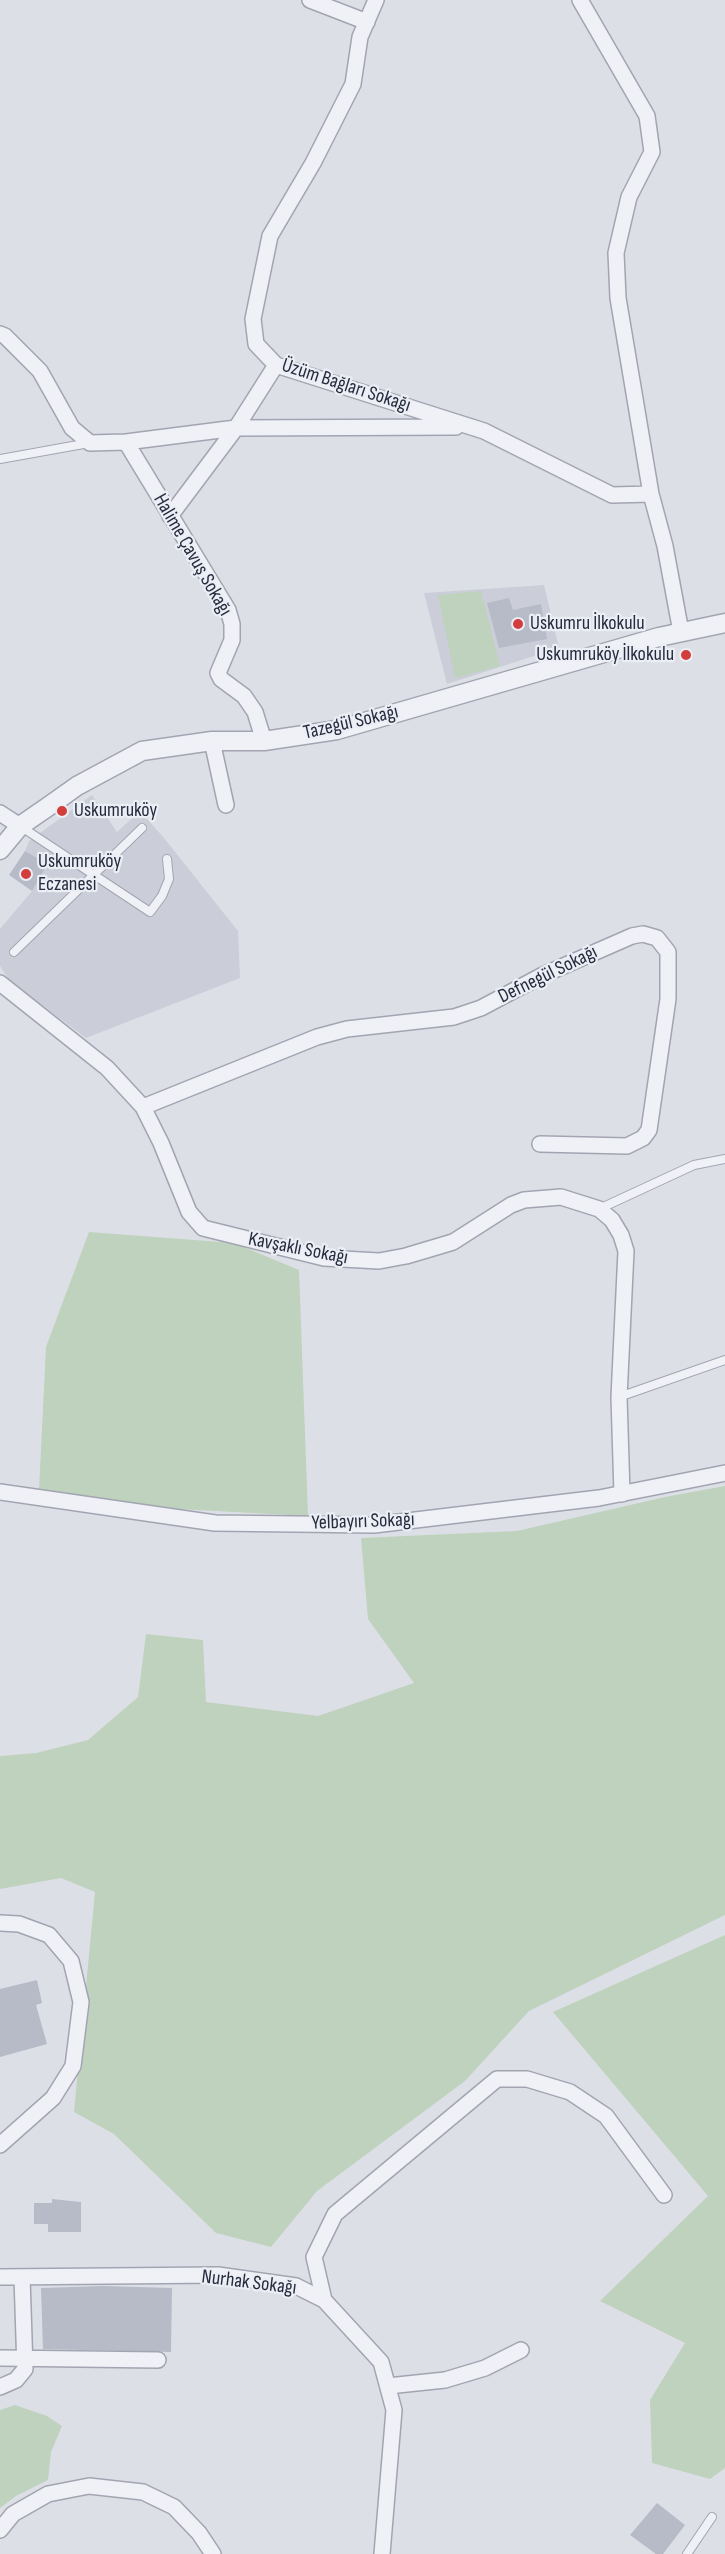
<!DOCTYPE html>
<meta charset="utf-8">
<style>
body{margin:0}
canvas{display:block;background:#dddfe7}
</style>
<canvas width="725" height="2554"></canvas>
<script>
const context = document.querySelector('canvas').getContext('2d');
context.lineJoin = 'round';
function fill(path, color) { context.fillStyle = color; context.fill(path, 'evenodd'); }
const shape = rows => new Path2D(rows.map(r => 'M' + r).join(''));
function strokePath(path, color, width, dash) { context.strokeStyle = color; context.lineWidth = width; context.lineCap = dash ? 'butt' : 'round'; context.setLineDash(dash || []); context.stroke(path); }
function write(font, color, halo, rows, align = 'center') {
  context.font = font + ' "Sofia Sans Condensed",sans-serif'; context.lineWidth = 4.5; context.setLineDash([]); context.textBaseline = 'middle'; context.strokeStyle = halo; context.fillStyle = color; for (const [text, x, y, turn = 0] of rows) {
    context.save(); context.translate(x, y); context.rotate((+turn || 0) * Math.PI / 180); context.textAlign = isNaN(turn) ? turn : align; if (halo) context.strokeText(text, 0, 0); context.fillText(text, 0, 0); context.restore();
  }
}
fill(shape([
 [544,585,559,648,447,684,424,593],
 [92,795,117,832,140,811,164,838,238,931,240,978,86,1038,9,980,0,966,0,929,32,891,48,864,25,851,29,841]
]), '#cbced9');
fill(shape([
 [481,591,500,666,455,678,438,595],
 [89,1232,234,1243,299,1270,308,1516,179,1509,39,1490,46,1347],
 [725,1486,725,1915,529,2011,465,2081,317,2191,271,2247,216,2233,114,2134,74,2112,95,1892,61,1878,0,1889,0,1756,36,1753,88,1740,138,1697,146,1634,203,1640,206,1702,318,1716,414,1683,368,1619,361,1538,517,1531,665,1497],
 [725,1935,725,2468,710,2479,652,2463,650,2400,685,2343,600,2301,708,2196,553,2012],
 [15,2405,47,2416,62,2426,51,2452,48,2480,16,2496,0,2508,0,2410]
]), '#bfd2bd');
fill(shape([
 [509,598,513,610,541,604,547,639,499,648,487,603],
 [25,851,48,864,32,891,9,875],
 [37,1980,42,2003,36,2005,47,2044,0,2057,0,1989],
 [52,2199,81,2202,81,2232,48,2232,48,2224,34,2224,34,2203,52,2203],
 [103,2286,172,2288,171,2352,43,2349,41,2288],
 [657,2503,685,2525,663,2554,656,2554,630,2535]
]), '#b7bac7');
const service = shape([
 [0,459,89,443],
 [20,826,150,912,162,896,169,879,167,859],
 [14,952,142,828],
 [599,1209,694,1165,725,1159],
 [619,1397,725,1360],
 [687,2554,712,2517]
]);
const minor = shape([
 [310,0,367,22],
 [376,0,360,37,353,84,313,163,270,236,253,319,256,344,276,365,484,431,612,495,651,494],
 [580,0,647,116,652,152,629,197,616,253,618,298,651,494,665,546,681,632],
 [0,334,5,336,40,371,72,428,90,443,126,442,236,428,456,427],
 [126,442,228,610,232,624,232,640,218,673,221,679,244,696,255,712,264,741],
 [170,516,236,428,276,365],
 [212,741,226,805],
 [0,813,20,826],
 [0,983,107,1068,143,1107,161,1143,189,1212,203,1228,324,1258,379,1261,406,1256,453,1242,511,1205,524,1200,561,1197,599,1209,612,1220,621,1235,626,1251,619,1397,622,1494],
 [143,1107,317,1037,347,1029,454,1017,481,1008,543,975,632,936,643,934,657,938,668,952,668,999,649,1130,643,1138,627,1146,540,1144],
 [0,1492,215,1523,374,1525,599,1498,725,1473],
 [0,1923,19,1924,49,1935,71,1961,81,2002,73,2066,53,2098,0,2145],
 [0,2277,218,2275,296,2286,324,2300,381,2362,394,2410,382,2554],
 [324,2300,314,2257,335,2214,497,2079,527,2079,570,2092,606,2116,664,2195],
 [0,2358,158,2360],
 [388,2386,445,2380,485,2368,521,2350],
 [0,2387,16,2380,25,2369,22,2277],
 [0,2530,13,2514,48,2494,89,2486,143,2492,174,2507,199,2533,213,2554]
]);
const tertiary = shape([
 [0,850,20,826,49,806,77,786,142,751,212,741,264,741,337,730,659,637,725,623]
]);
strokePath(service, '#a2a5b1', 10);
strokePath(minor, '#a2a5b1', 18);
strokePath(tertiary, '#a2a5b1', 21);
strokePath(service, '#eff1f6', 8);
strokePath(minor, '#eff1f6', 15);
strokePath(tertiary, '#eff1f6', 18);
for (const [x, y, r, color] of [
 [518,624,6,"#d33d3b"],
 [686,655,6,"#d33d3b"],
 [62,811,6,"#d33d3b"],
 [26,874,6,"#d33d3b"]
]) { const dot = new Path2D(); dot.arc(x, y, r, 0, 2 * Math.PI); context.fillStyle = color; context.fill(dot); strokePath(dot, '#eceef5', 2); }
write('20px', '#262b3e', '#eceef5', [
 ["Üzüm Bağları Sokağı",346,386,18],
 ["Halime Çavuş Sokağı",192,555,60],
 ["Tazegül Sokağı",351,723,-13],
 ["Defnegül Sokağı",548,975,-26],
 ["Kavşaklı Sokağı",298,1249,11],
 ["Yelbayırı Sokağı",363,1522,-2],
 ["Nurhak Sokağı",249,2283,7]
]);
write('20px', '#262b3e', '#eceef5', [
 ["Uskumru İlkokulu",530,624],
 ["Uskumruköy İlkokulu",674,655,"right"],
 ["Uskumruköy",74,811],
 ["Uskumruköy",38,862],
 ["Eczanesi",38,885]
], 'left');
</script>
